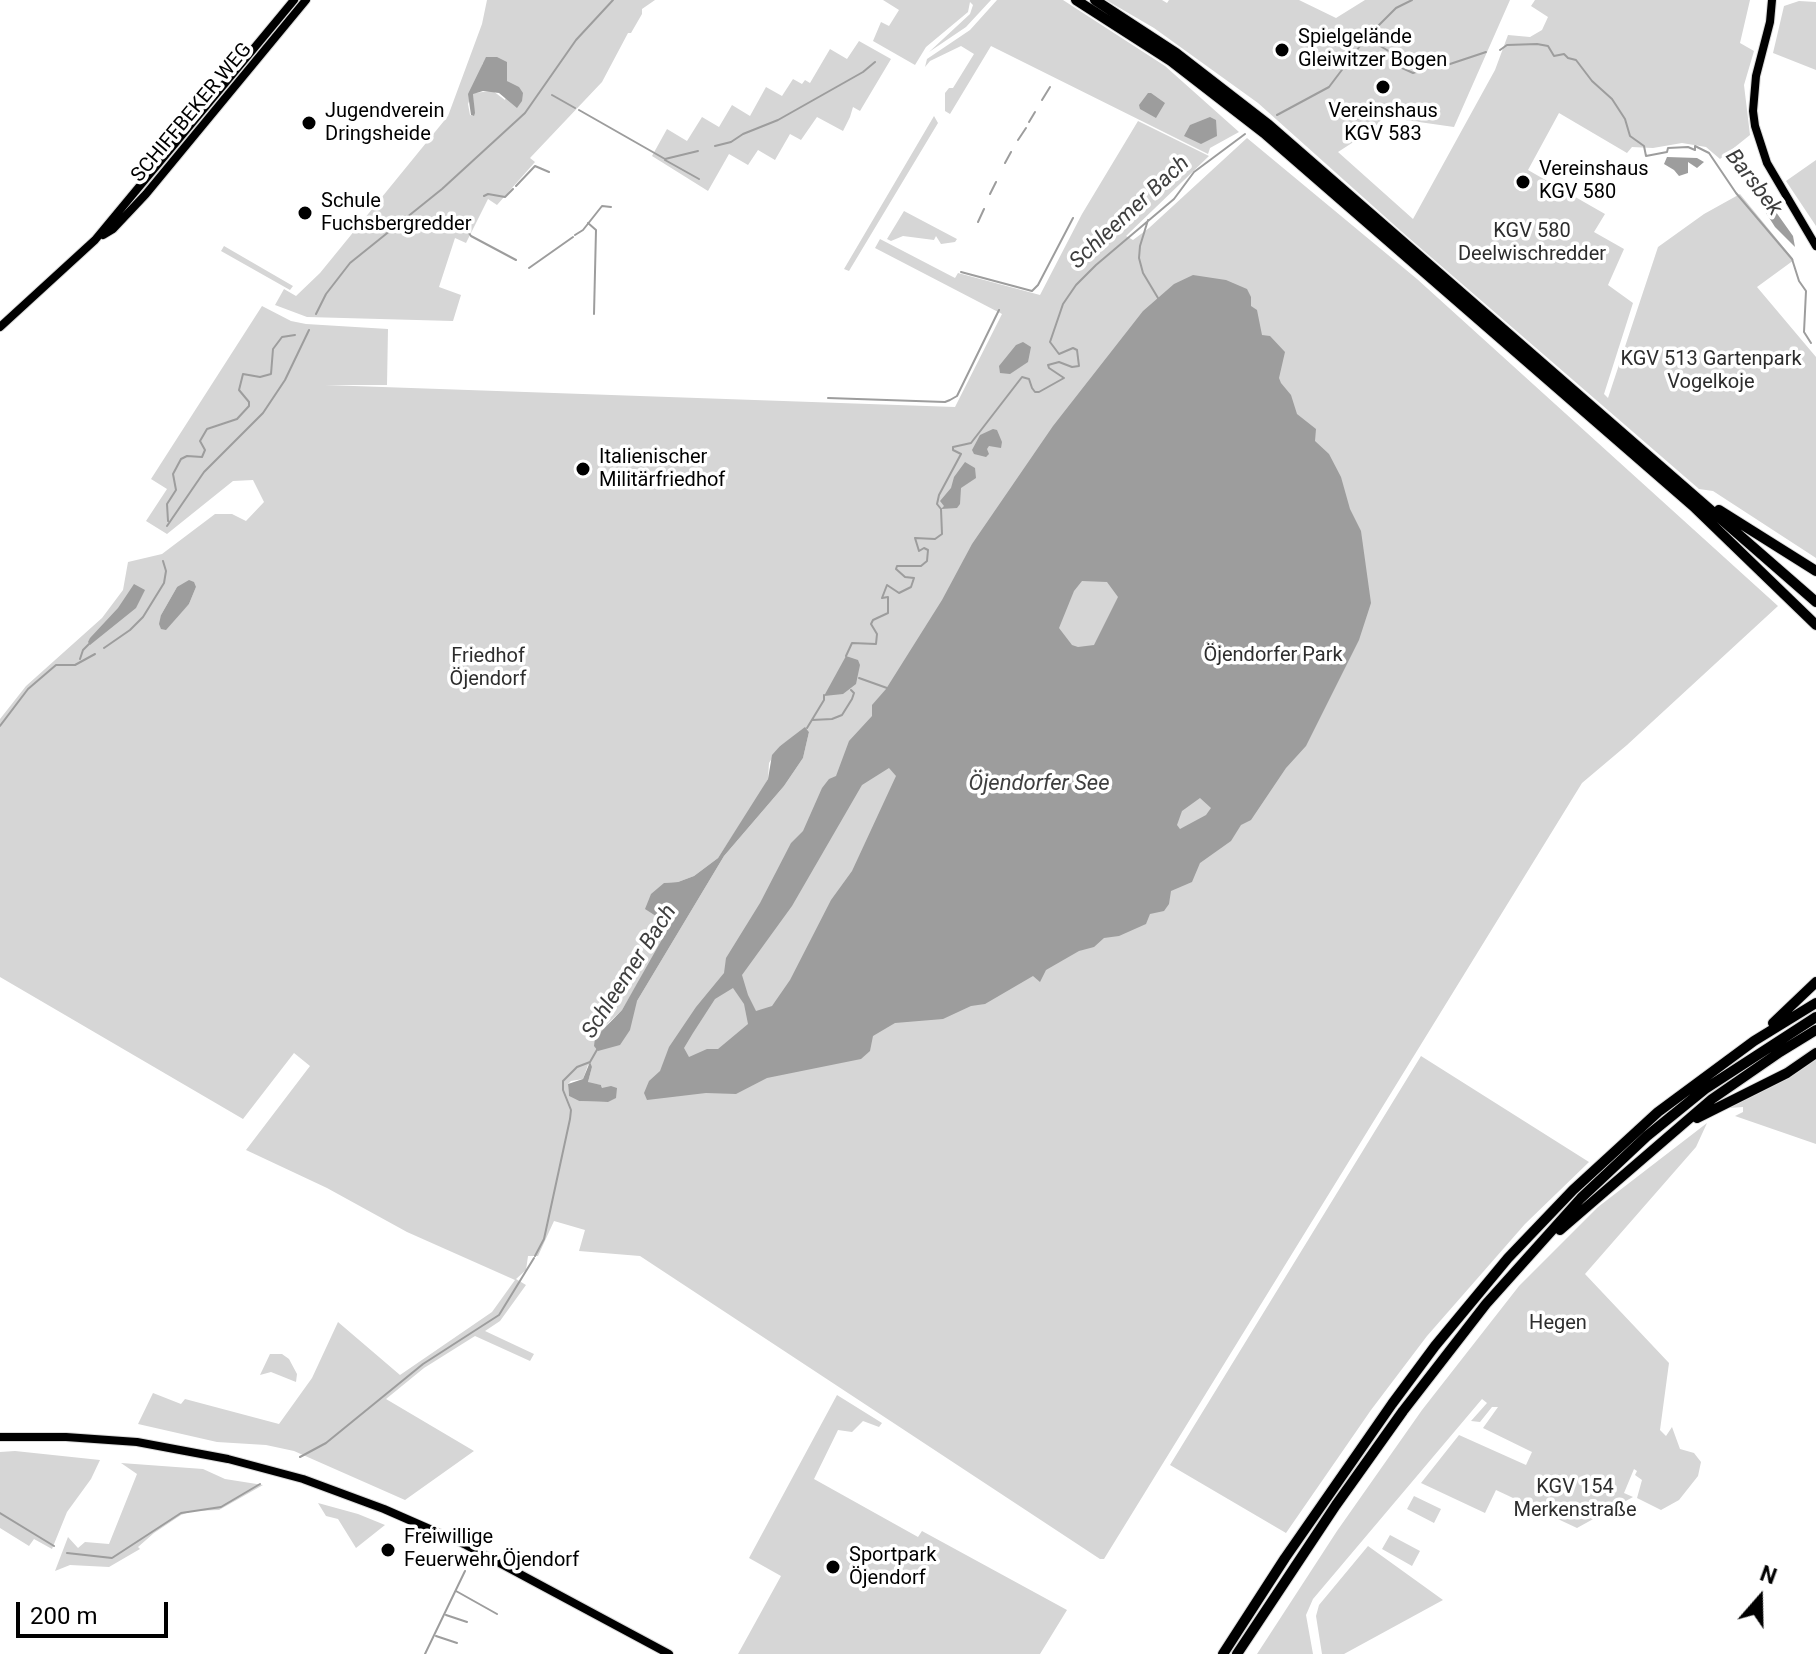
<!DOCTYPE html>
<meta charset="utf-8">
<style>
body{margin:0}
#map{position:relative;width:1816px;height:1654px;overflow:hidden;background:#fff;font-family:Roboto,sans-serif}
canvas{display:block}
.north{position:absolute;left:1720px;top:1558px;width:80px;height:80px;-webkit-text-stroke:6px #fff;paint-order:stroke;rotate:20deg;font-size:22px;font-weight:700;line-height:32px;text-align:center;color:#000}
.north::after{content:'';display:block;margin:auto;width:28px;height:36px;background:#000;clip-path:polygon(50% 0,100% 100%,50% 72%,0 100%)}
.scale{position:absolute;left:16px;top:1602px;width:152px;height:36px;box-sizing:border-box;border:4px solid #000;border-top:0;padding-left:10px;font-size:24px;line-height:28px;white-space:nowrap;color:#000;-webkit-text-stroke:6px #fff;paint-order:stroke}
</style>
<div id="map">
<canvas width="1816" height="1654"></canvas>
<div class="north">N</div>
<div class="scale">200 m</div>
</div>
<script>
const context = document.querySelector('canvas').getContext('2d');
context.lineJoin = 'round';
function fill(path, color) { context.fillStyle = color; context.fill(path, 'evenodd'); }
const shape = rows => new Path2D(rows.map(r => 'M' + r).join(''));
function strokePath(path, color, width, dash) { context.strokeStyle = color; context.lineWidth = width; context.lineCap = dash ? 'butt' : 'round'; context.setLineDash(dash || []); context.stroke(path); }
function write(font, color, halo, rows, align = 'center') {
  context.font = font + ' Roboto,sans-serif'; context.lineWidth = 7; context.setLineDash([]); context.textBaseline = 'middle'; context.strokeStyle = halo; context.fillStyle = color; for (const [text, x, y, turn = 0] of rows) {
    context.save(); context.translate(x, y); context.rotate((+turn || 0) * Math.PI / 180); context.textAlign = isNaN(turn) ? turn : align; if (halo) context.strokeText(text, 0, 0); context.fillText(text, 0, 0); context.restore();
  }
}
fill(shape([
 [487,0,655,0,642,9,642,14,631,33,628,33,602,82,530,158,535,162,497,205,488,199,466,243,455,238,439,287,461,295,453,321,307,317,275,305,284,289,296,296,320,273,448,116,482,24],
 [507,62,507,81,510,84,505,100,493,91,473,93,474,116,470,115,468,104,483,63],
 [883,0,991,0,966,27,929,52,970,14,973,5,970,2,968,12,926,47,915,65,873,41,881,22,889,26,899,10],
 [997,0,1063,0,1165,66,1239,132,1210,148,1208,154,991,46,950,114,945,111,945,93,949,88,953,88,974,54,961,46,930,61,925,67,927,59,970,30],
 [1106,0,1162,0,1167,3,1169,0,1299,0,1336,18,1365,0,1510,0,1454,127,1384,117,1372,130,1338,152,1413,219,1495,70,1508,35,1530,37,1542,30,1548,17,1531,6,1535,0,1750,0,1740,43,1754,51,1744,85,1750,135,1720,159,1706,147,1682,143,1653,148,1632,147,1627,153,1559,113,1528,170,1605,214,1594,232,1624,249,1608,285,1633,303,1604,394,1608,398,1658,247,1704,214,1740,194,1794,260,1757,287,1816,357,1816,558,1713,491,1699,489,1402,232,1258,103,1154,28],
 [1799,1,1816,2,1816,70,1773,53,1784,6],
 [859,41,891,59,860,111,853,107,850,117,843,131,817,117,801,140,790,134,775,160,758,150,748,165,729,154,708,191,652,156,667,129,687,141,702,117,719,127,732,105,750,116,766,87,782,96,793,79,802,84,805,80,810,83,830,49,847,59],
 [934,116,938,123,849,271,844,269],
 [1138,121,1209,156,1126,236,1133,240,1149,228,1247,138,1417,279,1778,606,1627,745,1582,783,1104,1559,1100,1559,640,1256,579,1251,585,1230,554,1221,538,1256,528,1256,526,1270,516,1279,526,1285,500,1321,485,1331,534,1354,530,1361,475,1336,424,1368,386,1399,474,1451,405,1500,294,1451,266,1445,217,1442,138,1424,153,1393,181,1404,185,1399,279,1424,312,1378,338,1322,400,1375,492,1312,515,1280,407,1232,327,1188,246,1150,310,1066,294,1053,243,1119,0,977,0,719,26,686,102,618,123,590,128,562,162,554,215,514,232,514,246,521,264,502,253,480,233,481,167,534,146,521,167,489,151,479,262,306,291,321,306,324,388,329,387,385,325,385,955,407,1002,314,875,248,880,239,955,278,958,273,1040,295,1082,214],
 [177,587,196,587,189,604,174,619,161,615],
 [806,728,809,732,803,758,784,786,724,856,637,1001,603,1028,622,1010,669,931,673,920,666,913,664,883,678,882,694,876,718,858,761,792,768,779,769,763,780,746],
 [588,1065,592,1067,588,1082,590,1084,601,1085,608,1102,579,1101,569,1096,568,1084,571,1081,583,1079],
 [1816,160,1816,226,1786,181],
 [904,211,957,239,955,242,941,244,936,236,934,240,903,236,891,241,887,239],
 [224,246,293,286,290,290,221,251],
 [1421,1056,1589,1162,1525,1224,1427,1336,1371,1410,1286,1533,1170,1465],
 [1816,1059,1816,1144,1735,1116,1743,1112,1743,1107,1729,1108,1799,1071],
 [1707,1123,1696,1147,1585,1274,1669,1363,1660,1430,1666,1436,1672,1427,1680,1449,1694,1453,1701,1462,1698,1476,1679,1500,1661,1510,1637,1498,1642,1480,1635,1475,1637,1471,1634,1469,1624,1493,1633,1497,1577,1528,1496,1490,1485,1513,1421,1483,1459,1435,1526,1465,1532,1452,1483,1428,1498,1407,1492,1407,1480,1422,1471,1421,1487,1403,1482,1399,1313,1599,1306,1615,1313,1654,1257,1654,1337,1531,1422,1410,1519,1286,1598,1207],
 [270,1354,282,1354,289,1359,297,1374,296,1382,271,1372,260,1375],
 [837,1395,882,1423,879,1427,863,1421,852,1432,838,1430,814,1479,918,1537,922,1531,1067,1610,1040,1654,738,1654,781,1576,749,1558],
 [15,1451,100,1460,91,1479,67,1512,52,1549,34,1539,29,1546,0,1528,0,1452],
 [121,1463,203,1469,225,1479,263,1485,219,1510,192,1511,181,1515,154,1533,138,1547,140,1549,109,1567,70,1565,55,1571,68,1537,78,1548,85,1542,109,1544,137,1474],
 [1414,1496,1441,1509,1434,1523,1407,1509],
 [318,1503,358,1514,385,1525,356,1548,338,1519,326,1516],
 [1390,1535,1420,1551,1412,1566,1382,1549],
 [1368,1546,1443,1600,1344,1654,1322,1654,1316,1616,1319,1605]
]), '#d6d6d6');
fill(shape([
 [486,57,497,57,507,62,507,81,519,87,523,93,522,101,517,108,499,93,483,91,473,94,475,113,474,116,471,115,468,94],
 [1148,93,1151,93,1165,103,1156,118,1140,109,1139,105],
 [1210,117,1216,120,1217,136,1201,144,1184,136,1190,125],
 [1667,157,1697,158,1704,162,1697,168,1688,162,1688,173,1679,176,1674,170,1664,164],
 [1766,198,1793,236,1795,247,1775,227,1759,202],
 [1193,275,1226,280,1247,289,1251,297,1251,306,1257,310,1262,335,1270,336,1285,352,1279,378,1281,383,1291,395,1297,414,1316,429,1315,441,1329,454,1341,477,1350,509,1361,531,1371,603,1359,640,1306,746,1286,768,1251,820,1241,825,1231,841,1200,863,1192,882,1171,891,1169,904,1164,911,1150,914,1146,924,1119,936,1104,938,1094,947,1079,951,1046,970,1040,982,1033,976,985,1004,971,1006,943,1019,895,1023,873,1036,870,1051,861,1059,767,1078,736,1094,706,1093,647,1100,644,1093,649,1081,660,1071,669,1047,696,1007,724,973,726,958,760,903,791,843,803,831,822,788,829,779,836,776,849,741,872,716,872,705,886,689,942,600,972,544,1053,426,1143,311,1174,284],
 [1082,581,1107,582,1118,597,1094,645,1078,647,1072,645,1059,628,1074,591],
 [889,768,896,776,852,871,831,900,790,980,772,1006,756,1011,748,995,742,975,792,906,862,785],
 [1200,798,1211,808,1206,815,1180,829,1177,825,1182,811],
 [733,988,744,1004,748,1024,718,1049,707,1049,689,1057,684,1048,693,1033,715,999],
 [1023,342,1031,347,1028,362,1010,374,1000,373,999,366,1016,345],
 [993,429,997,430,1002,442,1001,448,989,446,987,449,989,454,986,457,974,454,972,450,980,435],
 [965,462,975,468,976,478,961,488,960,504,957,508,941,509,944,506,940,501,951,488,954,477],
 [189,580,194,582,196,587,189,604,166,630,161,629,159,624,161,615,177,587],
 [134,584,145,590,136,608,90,645,88,642,90,638,118,608],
 [846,656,858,660,860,665,856,684,843,694,824,696],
 [805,727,809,732,803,758,784,786,724,856,637,1001,630,1030,620,1045,598,1051,594,1046,595,1038,622,1010,673,920,666,913,659,918,645,909,651,894,664,883,678,882,694,876,718,858,768,779,772,755,780,746],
 [590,1062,592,1067,588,1082,601,1085,602,1088,611,1086,617,1088,616,1098,608,1102,579,1101,569,1096,568,1084,583,1079]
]), '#9d9d9d');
strokePath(shape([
 [1366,38,1374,40,1375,43,1392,53,1400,67,1413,73,1440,63,1447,65,1486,52],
 [1500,50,1507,45,1537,44,1548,46,1554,56,1564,54,1568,58,1576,60,1592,81,1612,99,1625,119,1630,136,1644,146,1646,156,1667,152,1668,148,1688,147,1695,150,1695,146,1709,153,1736,193,1792,259,1799,281,1806,291,1804,332,1811,343],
 [552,95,575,108],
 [1042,100,1050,87],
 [579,110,665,159,698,151],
 [1277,115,1329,87,1366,38,1396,8,1412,0],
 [1029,122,1035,112],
 [1018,140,1026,128],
 [715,146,731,142,743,134,778,120,863,72,875,62],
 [665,160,699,179],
 [1005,163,1011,152],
 [516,186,535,166,549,172],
 [990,194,996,182],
 [484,196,488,194,505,197,513,189],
 [1148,220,1140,246,1139,258,1143,273,1158,298],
 [978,222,984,209],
 [588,223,596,230,594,314],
 [464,226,471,236,516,260],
 [575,235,583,230,602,206,611,207],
 [529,268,573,237],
 [961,272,1032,291,1038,285,1073,218],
 [316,314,326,294,350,263,442,189,525,113,576,40,613,0],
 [828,398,945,402,950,400,957,396,999,310],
 [168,521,167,504,176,490,173,474,181,459,187,456,202,457,205,450,200,441,207,429,237,419,249,406,249,402,239,390,243,374,260,377,271,374,273,349,282,337,295,335],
 [167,526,204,472,263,413,285,380,309,330],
 [104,648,130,630,143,617,164,583,166,571,163,561],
 [846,656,852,643,876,644,877,634,871,624,873,620,888,613,888,597,882,598,887,585,899,593,911,587,914,578,905,577,896,569,897,566,921,566,927,561,928,550,924,548,919,551,915,538,935,539,942,534,941,509,937,504,939,495,961,454,953,450,953,447,971,443,1022,377,1029,379,1032,388,1035,392,1039,392,1064,378,1049,368,1048,365,1059,362,1072,367,1079,366,1077,350,1073,348,1059,354,1050,342,1063,304,1076,285,1096,265,1174,199,1194,172,1245,134],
 [80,659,83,650,89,644],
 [859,678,887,688],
 [812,720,832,719,842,715,852,699,854,693,851,690],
 [0,726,28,689,56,665,75,665,95,654],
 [807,728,824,700,824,695],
 [535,1256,544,1239,570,1119,571,1110,563,1090,563,1081,577,1067,590,1062,598,1048],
 [300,1457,326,1443,423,1364,499,1315,534,1258],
 [0,1513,54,1546],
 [67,1553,112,1558,181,1513,221,1507,260,1484],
 [456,1591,497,1614],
 [446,1615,467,1622],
 [436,1636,457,1643],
 [425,1654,465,1571]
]), '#9d9d9d', 2);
const major = shape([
 [1772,0,1770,22,1756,76,1753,111,1755,126,1767,163,1816,246],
 [103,235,113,229,146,194,306,0],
 [0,327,95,240,294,0],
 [0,1437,66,1437,137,1442,228,1459,303,1479,384,1509,464,1544,669,1654]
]);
const highway = shape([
 [1076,0,1171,61,1264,133,1693,506,1816,625],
 [1095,0,1176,53,1269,125,1816,602],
 [1719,510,1816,571],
 [1773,1023,1816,982],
 [1697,1118,1787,1073,1816,1053],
 [1560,1230,1712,1099,1780,1052,1816,1030],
 [1223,1654,1285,1558,1392,1404,1435,1346,1508,1258,1573,1190,1658,1112,1754,1041,1816,1003],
 [1237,1654,1336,1505,1403,1411,1486,1304,1581,1198,1647,1136,1705,1089,1816,1017]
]);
strokePath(major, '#dbdbdb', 10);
strokePath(highway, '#dbdbdb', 12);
strokePath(major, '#000', 8);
strokePath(highway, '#000', 10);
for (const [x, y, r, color] of [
 [1282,50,8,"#000"],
 [1383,87,8,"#000"],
 [309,123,8,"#000"],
 [1523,182,8,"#000"],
 [305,213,8,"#000"],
 [583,469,8,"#000"],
 [388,1550,8,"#000"],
 [833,1567,8,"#000"]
]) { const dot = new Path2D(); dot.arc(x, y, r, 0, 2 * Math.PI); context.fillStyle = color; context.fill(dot); strokePath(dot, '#fff', 3); }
write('20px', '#000', '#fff', [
 ["Spielgelände",1298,38],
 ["Gleiwitzer Bogen",1298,61],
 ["Jugendverein",325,112],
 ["Dringsheide",325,135],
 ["Vereinshaus",1383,112,"center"],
 ["KGV 583",1383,135,"center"],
 ["Vereinshaus",1539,170],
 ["KGV 580",1539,193],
 ["Schule",321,202],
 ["Fuchsbergredder",321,225],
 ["Italienischer",599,458],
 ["Militärfriedhof",599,481],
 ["Freiwillige",404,1538],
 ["Feuerwehr Öjendorf",404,1561],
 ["Sportpark",849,1556],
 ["Öjendorf",849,1579]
], 'left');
write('20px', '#000', '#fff', [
 ["SCHIFFBEKER WEG",192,113,-50]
]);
write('20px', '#2d2d2d', '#fff', [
 ["KGV 580",1532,232],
 ["Deelwischredder",1532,255],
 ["KGV 513 Gartenpark",1711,360],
 ["Vogelkoje",1711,383],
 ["Öjendorfer Park",1273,656],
 ["Friedhof",488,657],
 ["Öjendorf",488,680],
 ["Hegen",1558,1324],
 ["KGV 154",1575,1488],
 ["Merkenstraße",1575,1511]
]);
write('italic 22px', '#3e3e3e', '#fff', [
 ["Barsbek",1753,183,52],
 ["Schleemer Bach",1130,213,-43],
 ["Öjendorfer See",1039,784],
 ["Schleemer Bach",630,972,-57]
]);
</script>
